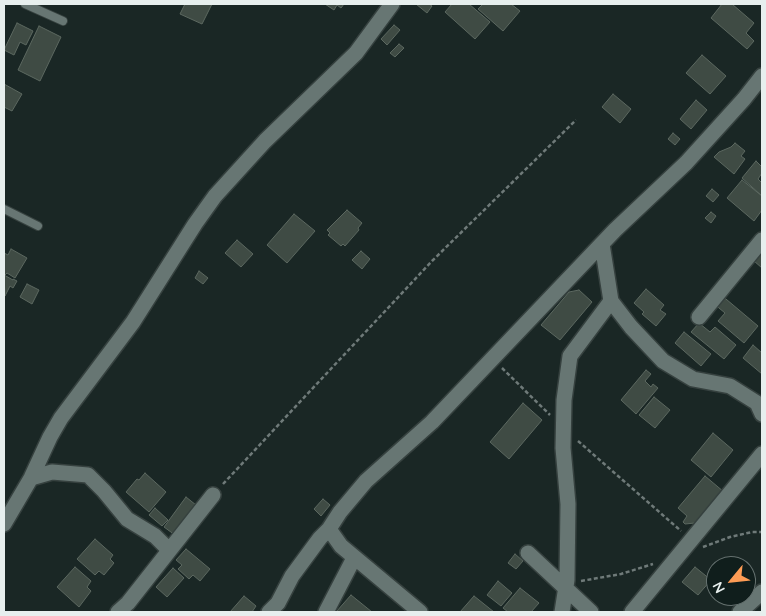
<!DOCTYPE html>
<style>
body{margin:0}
#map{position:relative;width:766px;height:616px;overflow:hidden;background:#1a2725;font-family:Quicksand,sans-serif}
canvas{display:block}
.frame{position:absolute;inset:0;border:5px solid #e7efee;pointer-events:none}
.north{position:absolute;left:706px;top:556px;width:50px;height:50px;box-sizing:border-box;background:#101e1c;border:1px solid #667270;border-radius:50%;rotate:242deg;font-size:14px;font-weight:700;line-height:20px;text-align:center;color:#e7efee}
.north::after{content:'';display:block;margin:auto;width:18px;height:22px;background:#fd9c55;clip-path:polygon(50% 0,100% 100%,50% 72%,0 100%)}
</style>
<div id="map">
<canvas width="766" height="616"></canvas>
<div class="frame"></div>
<div class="north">N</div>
</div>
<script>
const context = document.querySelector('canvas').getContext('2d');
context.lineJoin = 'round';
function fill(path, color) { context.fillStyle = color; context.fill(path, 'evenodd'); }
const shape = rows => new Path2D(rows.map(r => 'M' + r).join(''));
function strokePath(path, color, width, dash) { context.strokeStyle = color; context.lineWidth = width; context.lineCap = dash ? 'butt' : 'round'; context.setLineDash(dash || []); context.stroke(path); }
const building = shape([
 [185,4,212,4,202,24,180,14,185,4],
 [325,4,344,4,341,8,337,5,334,10,325,4],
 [416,4,429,4,432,6,427,13,416,4],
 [452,4,469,4,490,22,475,39,445,12,452,4],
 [483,4,511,4,520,11,503,31,478,9,483,4],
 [722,4,732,4,754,23,746,33,754,41,747,49,711,18,722,4],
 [17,23,33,31,26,45,20,42,14,55,4,50,17,23],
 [394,25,400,30,387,45,381,39,394,25],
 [39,26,61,37,40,81,18,70,39,26],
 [399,44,404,48,395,57,390,53,399,44],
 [702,55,726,76,710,94,686,73,702,55],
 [4,84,22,94,12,111,4,107,4,84],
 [613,94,631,109,620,123,602,107,613,94],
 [696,100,707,110,691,129,680,119,696,100],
 [673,133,680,139,675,145,668,139,673,133],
 [735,143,745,151,741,156,745,159,734,174,714,157,719,152,731,147,735,143],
 [756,161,762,167,762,173,758,179,762,183,762,196,742,178,756,161],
 [742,180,762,196,762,210,754,221,727,198,742,180],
 [712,189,719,195,713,202,706,196,712,189],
 [347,210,362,223,358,228,359,230,345,246,343,244,341,246,328,235,330,233,327,230,347,210],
 [711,212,716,216,711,223,705,218,711,212],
 [294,214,315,231,287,263,267,245,294,214],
 [237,240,253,254,241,267,225,253,237,240],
 [11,249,27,258,15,278,7,273,5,275,4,274,4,253,8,255,11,249],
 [361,251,370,259,362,269,352,260,361,251],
 [762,251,762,268,754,261,762,251],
 [199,271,208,278,203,284,195,278,199,271],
 [4,275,13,280,13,279,17,281,13,288,10,286,5,296,4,275],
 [27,284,39,290,32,304,20,297,27,284],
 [646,289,664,305,660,310,666,314,656,326,642,314,644,312,634,303,646,289],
 [579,290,592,302,560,340,541,325,569,292,579,290],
 [720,294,758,326,744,343,718,321,725,313,713,303,720,294],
 [699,323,710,332,715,327,736,345,724,359,691,332,699,323],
 [684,332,711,354,701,366,675,343,684,332],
 [753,345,762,353,762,374,743,358,753,345],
 [646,370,651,374,645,381,651,387,653,384,658,388,636,414,621,400,646,370],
 [654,397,670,410,655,428,639,415,654,397],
 [523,403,542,420,509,459,490,442,523,403],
 [713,433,733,450,711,477,691,460,713,433],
 [145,473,166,492,149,512,126,492,137,479,139,480,145,473],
 [705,476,724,492,697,525,695,523,685,524,683,522,687,516,678,508,705,476],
 [186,497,196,505,175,535,164,527,186,497],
 [323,499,330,505,321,516,314,509,323,499],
 [155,508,168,520,162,526,149,515,155,508],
 [95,539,113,555,110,559,114,563,104,575,99,571,95,575,77,559,95,539],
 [186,549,210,569,200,581,193,575,189,579,178,569,182,565,176,560,186,549],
 [515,554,523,561,516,569,508,563,515,554],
 [75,567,91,581,87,587,91,591,79,607,57,587,75,567],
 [695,567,711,580,698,595,682,582,695,567],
 [173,568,184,578,167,597,156,587,173,568],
 [498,581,512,593,501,606,487,595,498,581],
 [520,588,539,603,531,612,508,612,503,608,520,588],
 [351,595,372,612,336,612,351,595],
 [244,596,256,606,252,612,230,612,244,596],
 [474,596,494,612,460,612,474,596]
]);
fill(building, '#3f4b44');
strokePath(building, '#5c6860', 1);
const service = shape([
 [25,4,63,21],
 [4,209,38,226]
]);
const minor = shape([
 [602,244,611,301,631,327,663,361,693,379,730,386,757,403,762,414],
 [699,317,762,240],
 [31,478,52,472,88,475,104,491,127,519,155,536,169,550],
 [4,524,31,478,50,437,61,418,133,322,195,224,215,196,265,141,356,53,392,4],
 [528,553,591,612],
 [118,612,128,603,213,495],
 [269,612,278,603,292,576,320,538,329,529],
 [326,612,354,558],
 [420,612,341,546,329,529,340,512,366,481,432,422,615,230,686,163,744,99,762,76],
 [562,612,567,580,568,504,563,448,564,400,570,356,611,301],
 [632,612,762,454],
 [740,612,762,592]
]);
strokePath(service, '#36413f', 10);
strokePath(minor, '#36413f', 18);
strokePath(shape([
 [502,368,550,415],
 [578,441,681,531],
 [223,484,432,261,576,120],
 [703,547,730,537,752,532,762,532],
 [581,581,621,574,653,564]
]), '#6f7a79', 2.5, [4, 2.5]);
strokePath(service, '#677673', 8);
strokePath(minor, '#677673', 15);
</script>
